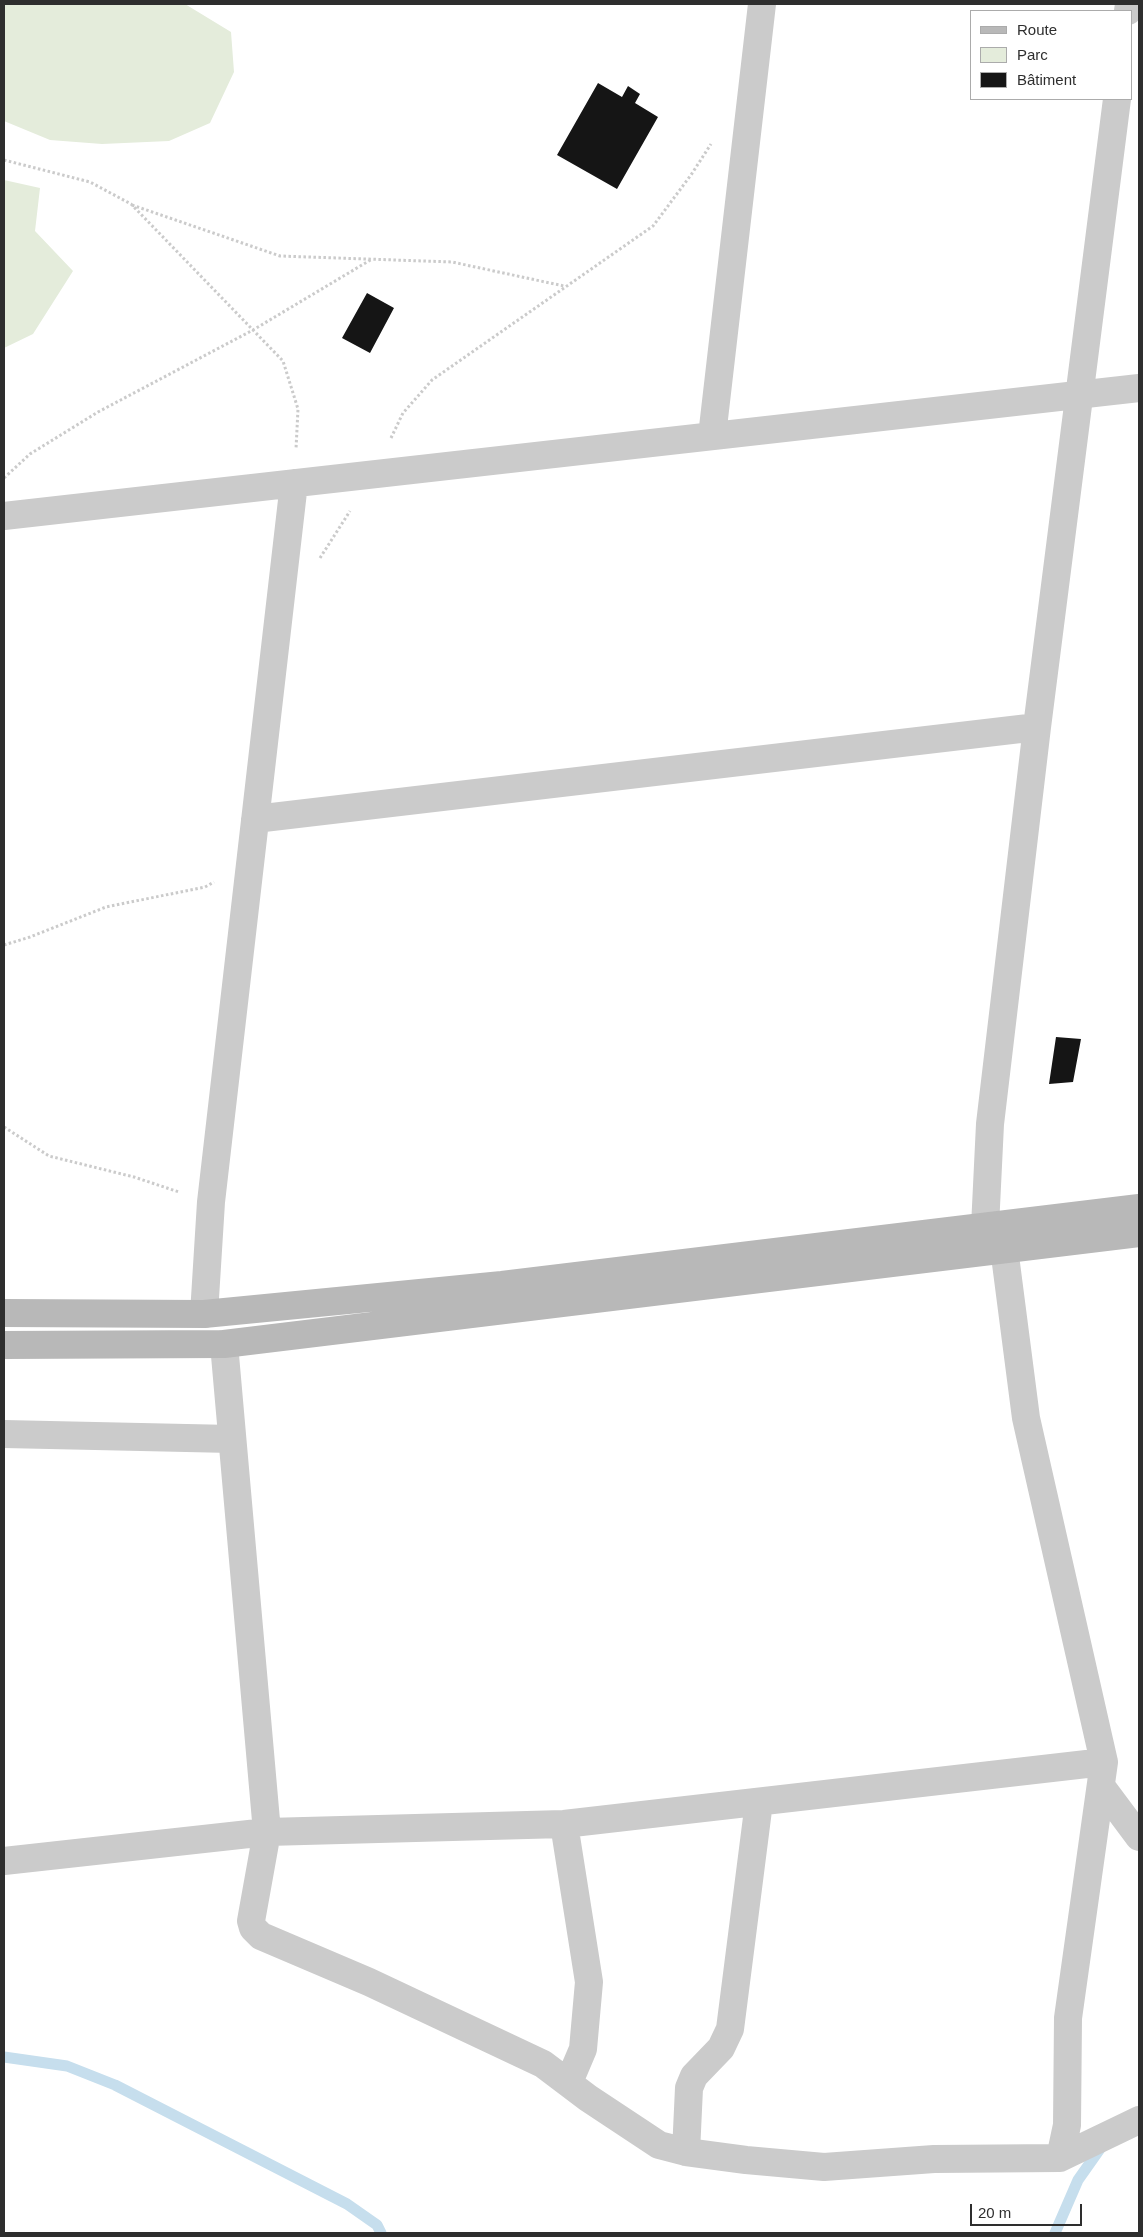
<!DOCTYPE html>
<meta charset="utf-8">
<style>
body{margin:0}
#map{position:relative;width:1143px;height:2237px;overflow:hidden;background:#fff;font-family:Arial,sans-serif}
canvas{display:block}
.frame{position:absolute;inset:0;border:5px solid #2e2e2e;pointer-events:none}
.legend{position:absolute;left:970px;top:10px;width:162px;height:90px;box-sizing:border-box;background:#fff;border:1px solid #ababab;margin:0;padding:6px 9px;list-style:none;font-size:15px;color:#2e2e2e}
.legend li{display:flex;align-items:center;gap:10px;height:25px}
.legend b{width:25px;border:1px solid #ababab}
.scale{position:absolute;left:970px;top:2204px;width:112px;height:22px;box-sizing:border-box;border:2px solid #2e2e2e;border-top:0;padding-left:6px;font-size:15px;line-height:18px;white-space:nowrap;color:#2e2e2e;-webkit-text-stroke:4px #fff;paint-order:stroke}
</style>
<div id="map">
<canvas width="1143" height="2237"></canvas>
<div class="frame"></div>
<ul class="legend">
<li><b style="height:6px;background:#b8b8b8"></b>Route</li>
<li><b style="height:14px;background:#e4ecdb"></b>Parc</li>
<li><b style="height:14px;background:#151515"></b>Bâtiment</li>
</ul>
<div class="scale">20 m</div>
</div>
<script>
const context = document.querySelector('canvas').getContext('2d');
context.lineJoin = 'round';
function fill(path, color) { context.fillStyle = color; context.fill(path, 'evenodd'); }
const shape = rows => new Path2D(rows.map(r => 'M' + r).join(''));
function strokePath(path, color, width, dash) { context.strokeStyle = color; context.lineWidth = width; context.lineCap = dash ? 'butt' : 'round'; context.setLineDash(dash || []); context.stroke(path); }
fill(shape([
 [4,4,185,4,231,32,234,72,210,123,169,141,102,144,50,140,4,121],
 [4,180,40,188,35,231,73,271,33,334,4,348]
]), '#e4ecdb');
strokePath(shape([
 [4,2057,67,2066,115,2085,347,2204,377,2225,381,2233],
 [1055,2233,1078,2180,1102,2146]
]), '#c6deed', 11);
fill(shape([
 [598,83,622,97,628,86,640,94,635,103,658,117,617,189,557,155],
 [367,293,394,308,370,353,342,338],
 [1056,1037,1081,1039,1073,1082,1049,1084]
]), '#151515');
strokePath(shape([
 [4,160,90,182,131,204,283,361,298,409,296,449],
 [132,205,280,256,452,262,564,286],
 [391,438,403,413,432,380,653,226,691,175,711,144],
 [4,478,30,454,98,412,253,330,372,259],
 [320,558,350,511],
 [4,945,30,937,106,907,205,887,214,882],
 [4,1127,49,1156,134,1177,179,1192]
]), '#cbcbcb', 3, [2.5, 2.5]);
strokePath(shape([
 [1128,11,1129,4],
 [712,436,762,4],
 [4,516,1139,388],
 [255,819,1037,727],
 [985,1227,990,1124,1037,727,1117,99],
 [1004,1248,1026,1418,1104,1762,1068,2018,1067,2125,1060,2158],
 [204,1314,211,1202,294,483],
 [224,1344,267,1832,251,1921,253,1928,261,1936,369,1982,543,2064,588,2098,659,2145,686,2152,746,2160,824,2167,934,2159,1060,2158,1139,2120],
 [4,1434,232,1439],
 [1101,1786,1139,1837],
 [564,1824,589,1982,583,2049,569,2082],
 [4,1861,267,1832,564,1824,1104,1762],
 [686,2152,689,2088,694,2076,721,2048,730,2029,759,1802]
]), '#cbcbcb', 28);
strokePath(shape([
 [4,1313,204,1314,502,1285,1139,1208],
 [4,1345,224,1344,1139,1233]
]), '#b8b8b8', 28);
</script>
